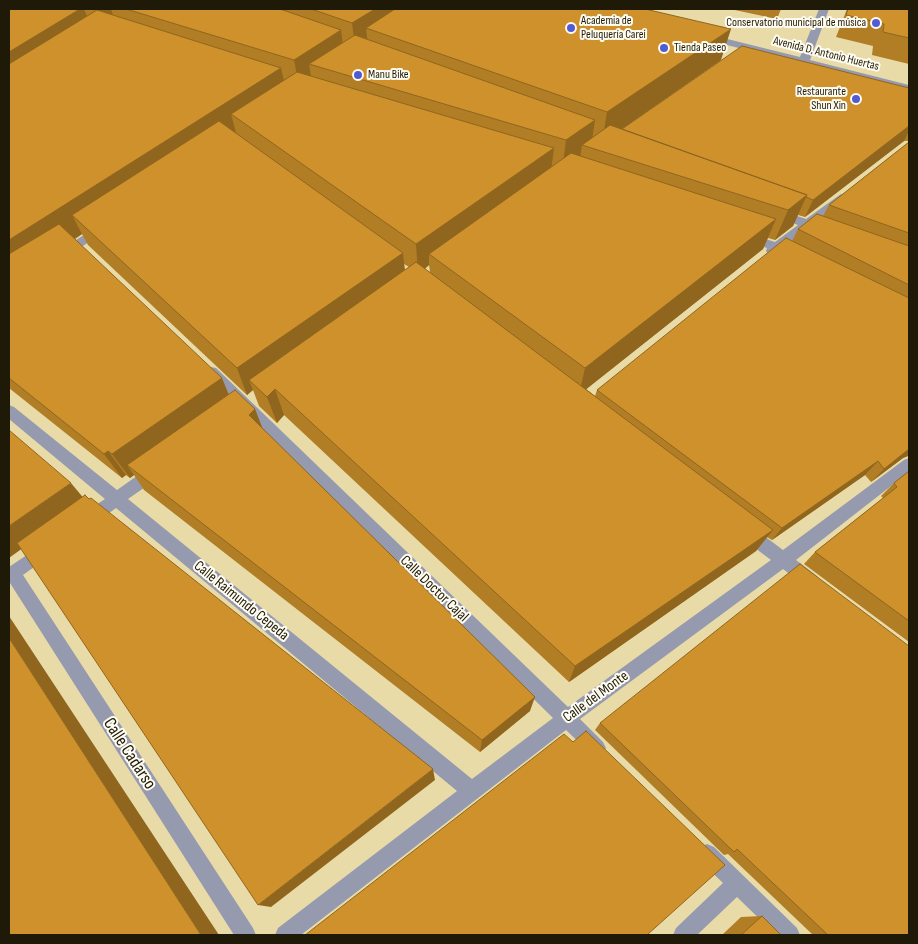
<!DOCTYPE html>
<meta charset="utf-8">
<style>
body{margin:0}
#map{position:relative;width:918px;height:944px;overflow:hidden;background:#e8dba8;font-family:"Sofia Sans Condensed",sans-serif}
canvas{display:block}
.frame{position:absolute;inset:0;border:10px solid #1f1a07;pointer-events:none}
</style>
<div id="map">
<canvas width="918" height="944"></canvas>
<div class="frame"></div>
</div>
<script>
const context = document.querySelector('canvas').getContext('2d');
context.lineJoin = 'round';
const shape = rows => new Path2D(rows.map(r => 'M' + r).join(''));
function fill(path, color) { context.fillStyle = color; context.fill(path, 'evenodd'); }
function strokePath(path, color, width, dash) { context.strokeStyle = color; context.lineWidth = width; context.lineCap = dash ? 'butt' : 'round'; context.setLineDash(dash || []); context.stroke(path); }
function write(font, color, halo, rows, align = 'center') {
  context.font = font + ' "Sofia Sans Condensed",sans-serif'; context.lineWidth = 4; context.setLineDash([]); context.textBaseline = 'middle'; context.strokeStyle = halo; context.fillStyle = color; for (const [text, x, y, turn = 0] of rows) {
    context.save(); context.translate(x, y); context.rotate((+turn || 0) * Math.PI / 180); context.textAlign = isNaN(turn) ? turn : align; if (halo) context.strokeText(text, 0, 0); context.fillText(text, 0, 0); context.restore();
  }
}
fill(shape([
 [819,9,829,9,810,60,909,85,909,91,703,39,702,37,707,34,800,57,819,9],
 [841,194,847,198,845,201,816,223,827,227,829,230,827,233,823,234,809,229,786,246,797,252,799,255,797,258,793,259,778,253,772,255,768,254,766,251,767,248,743,240,741,237,747,233,775,242,798,225,773,216,771,213,773,210,777,209,806,219,841,194],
 [102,224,106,225,108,228,106,231,66,257,58,257,56,254,58,251,102,224],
 [211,367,216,368,568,707,771,560,739,536,737,531,739,526,745,524,751,526,783,550,904,460,909,458,909,472,796,560,817,576,819,581,817,586,811,589,805,586,783,569,580,719,603,742,606,748,603,754,597,757,591,754,566,730,301,935,275,935,278,928,457,791,116,508,93,525,87,527,81,525,79,520,81,515,105,499,9,419,9,405,14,407,117,490,151,466,156,465,161,466,163,471,161,476,128,499,472,779,553,718,206,376,204,372,206,368,211,367],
 [46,542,52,544,54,549,52,554,23,575,253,928,256,935,234,935,10,583,9,583,9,567,46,542],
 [707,844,714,847,797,928,800,935,776,935,737,897,697,935,673,935,676,928,723,883,700,861,697,854,700,847,707,844]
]), '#969aaf');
fill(shape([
 [9,9,645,9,721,60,621,129,909,88,909,141,904,141,805,217,798,215,793,226,775,240,768,238,763,249,586,389,595,396,597,390,792,241,798,229,823,216,829,205,909,142,909,457,908,456,903,458,871,482,865,475,772,540,767,537,756,551,569,682,284,415,277,423,259,406,253,390,247,395,88,245,82,234,75,239,229,394,255,409,262,428,530,711,480,752,144,490,134,475,130,478,126,475,122,478,9,388],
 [404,264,409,267,405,270],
 [429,265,430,272,425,269],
 [730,9,781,9,777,19],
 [847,9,909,9,909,64,872,55,873,46,836,37],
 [909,471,909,642,804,564,815,552,883,498,881,496,894,483],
 [600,723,909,935,813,935,728,854,724,855,595,730],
 [762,916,781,935,722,935,741,917]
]), '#b17d25');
fill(shape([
 [80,9,84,9,96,38,9,93,9,52],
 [98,9,111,9,116,24,107,30],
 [375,9,426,9,366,28,368,46,356,54,352,23],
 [731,29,721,60,602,143,607,112],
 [341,30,345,61,309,64,312,83,300,91,294,60],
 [281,68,288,99,231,114,236,133,88,230,72,215,82,234,9,282,9,240],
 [595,120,591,147,582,145,580,158,562,171,566,140],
 [909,126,909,131,904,141,805,217,813,200],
 [554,148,550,179,429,254,429,265,418,274,416,244],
 [807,195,793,226,775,240,788,210],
 [776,219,763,249,579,395,585,368],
 [403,253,406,282,249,380,253,390,247,395,237,368],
 [222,378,233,405,127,465,134,475,130,478,112,454],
 [275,389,284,415,277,423,267,397],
 [255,409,265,435,249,415],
 [909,449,909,455,908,456,903,458,871,482,884,469],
 [108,451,126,475,122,478,104,454],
 [878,461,865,475,772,540,782,528],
 [71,483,91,507,27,545,9,558,9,526],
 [773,530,756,551,569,682,575,666],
 [9,616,219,935,201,935,9,638],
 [535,697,530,711,480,752,482,740],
 [433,769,435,780,271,907,258,905]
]), '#90661e');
const building = shape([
 [9,9,80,9,9,52,9,9],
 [126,9,280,9,341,30,294,60,126,9],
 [311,9,375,9,352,23,311,9],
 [395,9,645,9,731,29,607,112,366,28,395,9],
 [848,9,909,9,909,38,883,32,884,24,846,15,848,9],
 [97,10,281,68,9,240,9,64,97,10],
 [355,35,595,120,566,140,309,64,355,35],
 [742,46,909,88,909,126,813,200,806,197,807,195,622,129,742,46],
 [297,72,554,148,416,244,231,114,297,72],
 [219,121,403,253,237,368,72,215,219,121],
 [610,125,807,195,788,210,582,145,610,125],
 [909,142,909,233,829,205,909,142],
 [571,153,776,219,585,368,429,254,571,153],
 [817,214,909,246,909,285,798,229,817,214],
 [59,224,222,378,112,454,108,451,104,454,9,378,9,254,59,224],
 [786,238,909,298,909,449,884,469,878,461,782,528,597,390,786,238],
 [416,262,773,530,575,666,275,389,267,397,249,380,416,262],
 [235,390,255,409,249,415,535,697,482,740,127,465,235,390],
 [9,430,71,483,9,526,9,430],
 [909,471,909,621,815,552,897,487,894,483,909,471],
 [85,495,89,499,91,498,433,769,258,905,17,543,85,495],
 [800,564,909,646,909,935,828,935,737,849,734,852,600,723,800,564],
 [9,638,201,935,9,935,9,638],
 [586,731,725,865,647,935,305,935,564,734,573,742,586,731],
 [762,916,781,935,741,935,762,916]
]);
fill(building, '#ce912b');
strokePath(building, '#90661e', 1);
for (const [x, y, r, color] of [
 [876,23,5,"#535bd2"],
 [571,28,5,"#535bd2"],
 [664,48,5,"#535bd2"],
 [358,75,5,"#535bd2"],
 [856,99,5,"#535bd2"]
]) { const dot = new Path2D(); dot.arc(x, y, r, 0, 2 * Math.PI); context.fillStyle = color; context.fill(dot); strokePath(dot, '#fffcf2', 2); }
write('12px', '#1f1a07', '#fffcf2', [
 ["Academia de",581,21],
 ["Peluquería Carei",581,35],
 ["Conservatorio municipal de música",866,23,"right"],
 ["Tienda Paseo",674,48],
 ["Manu Bike",368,75],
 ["Restaurante",846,92,"right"],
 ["Shun Xin",846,106,"right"]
], 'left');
write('12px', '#1f1a07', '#fffcf2', [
 ["Avenida D. Antonio Huertas",826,54,14]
]);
write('15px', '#1f1a07', '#fffcf2', [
 ["Calle Doctor Cajal",434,589,44],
 ["Calle Raimundo Cepeda",241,601,39],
 ["Calle del Monte",596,697,-36]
]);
write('18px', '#1f1a07', '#fffcf2', [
 ["Calle Cadarso",129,754,57]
]);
</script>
